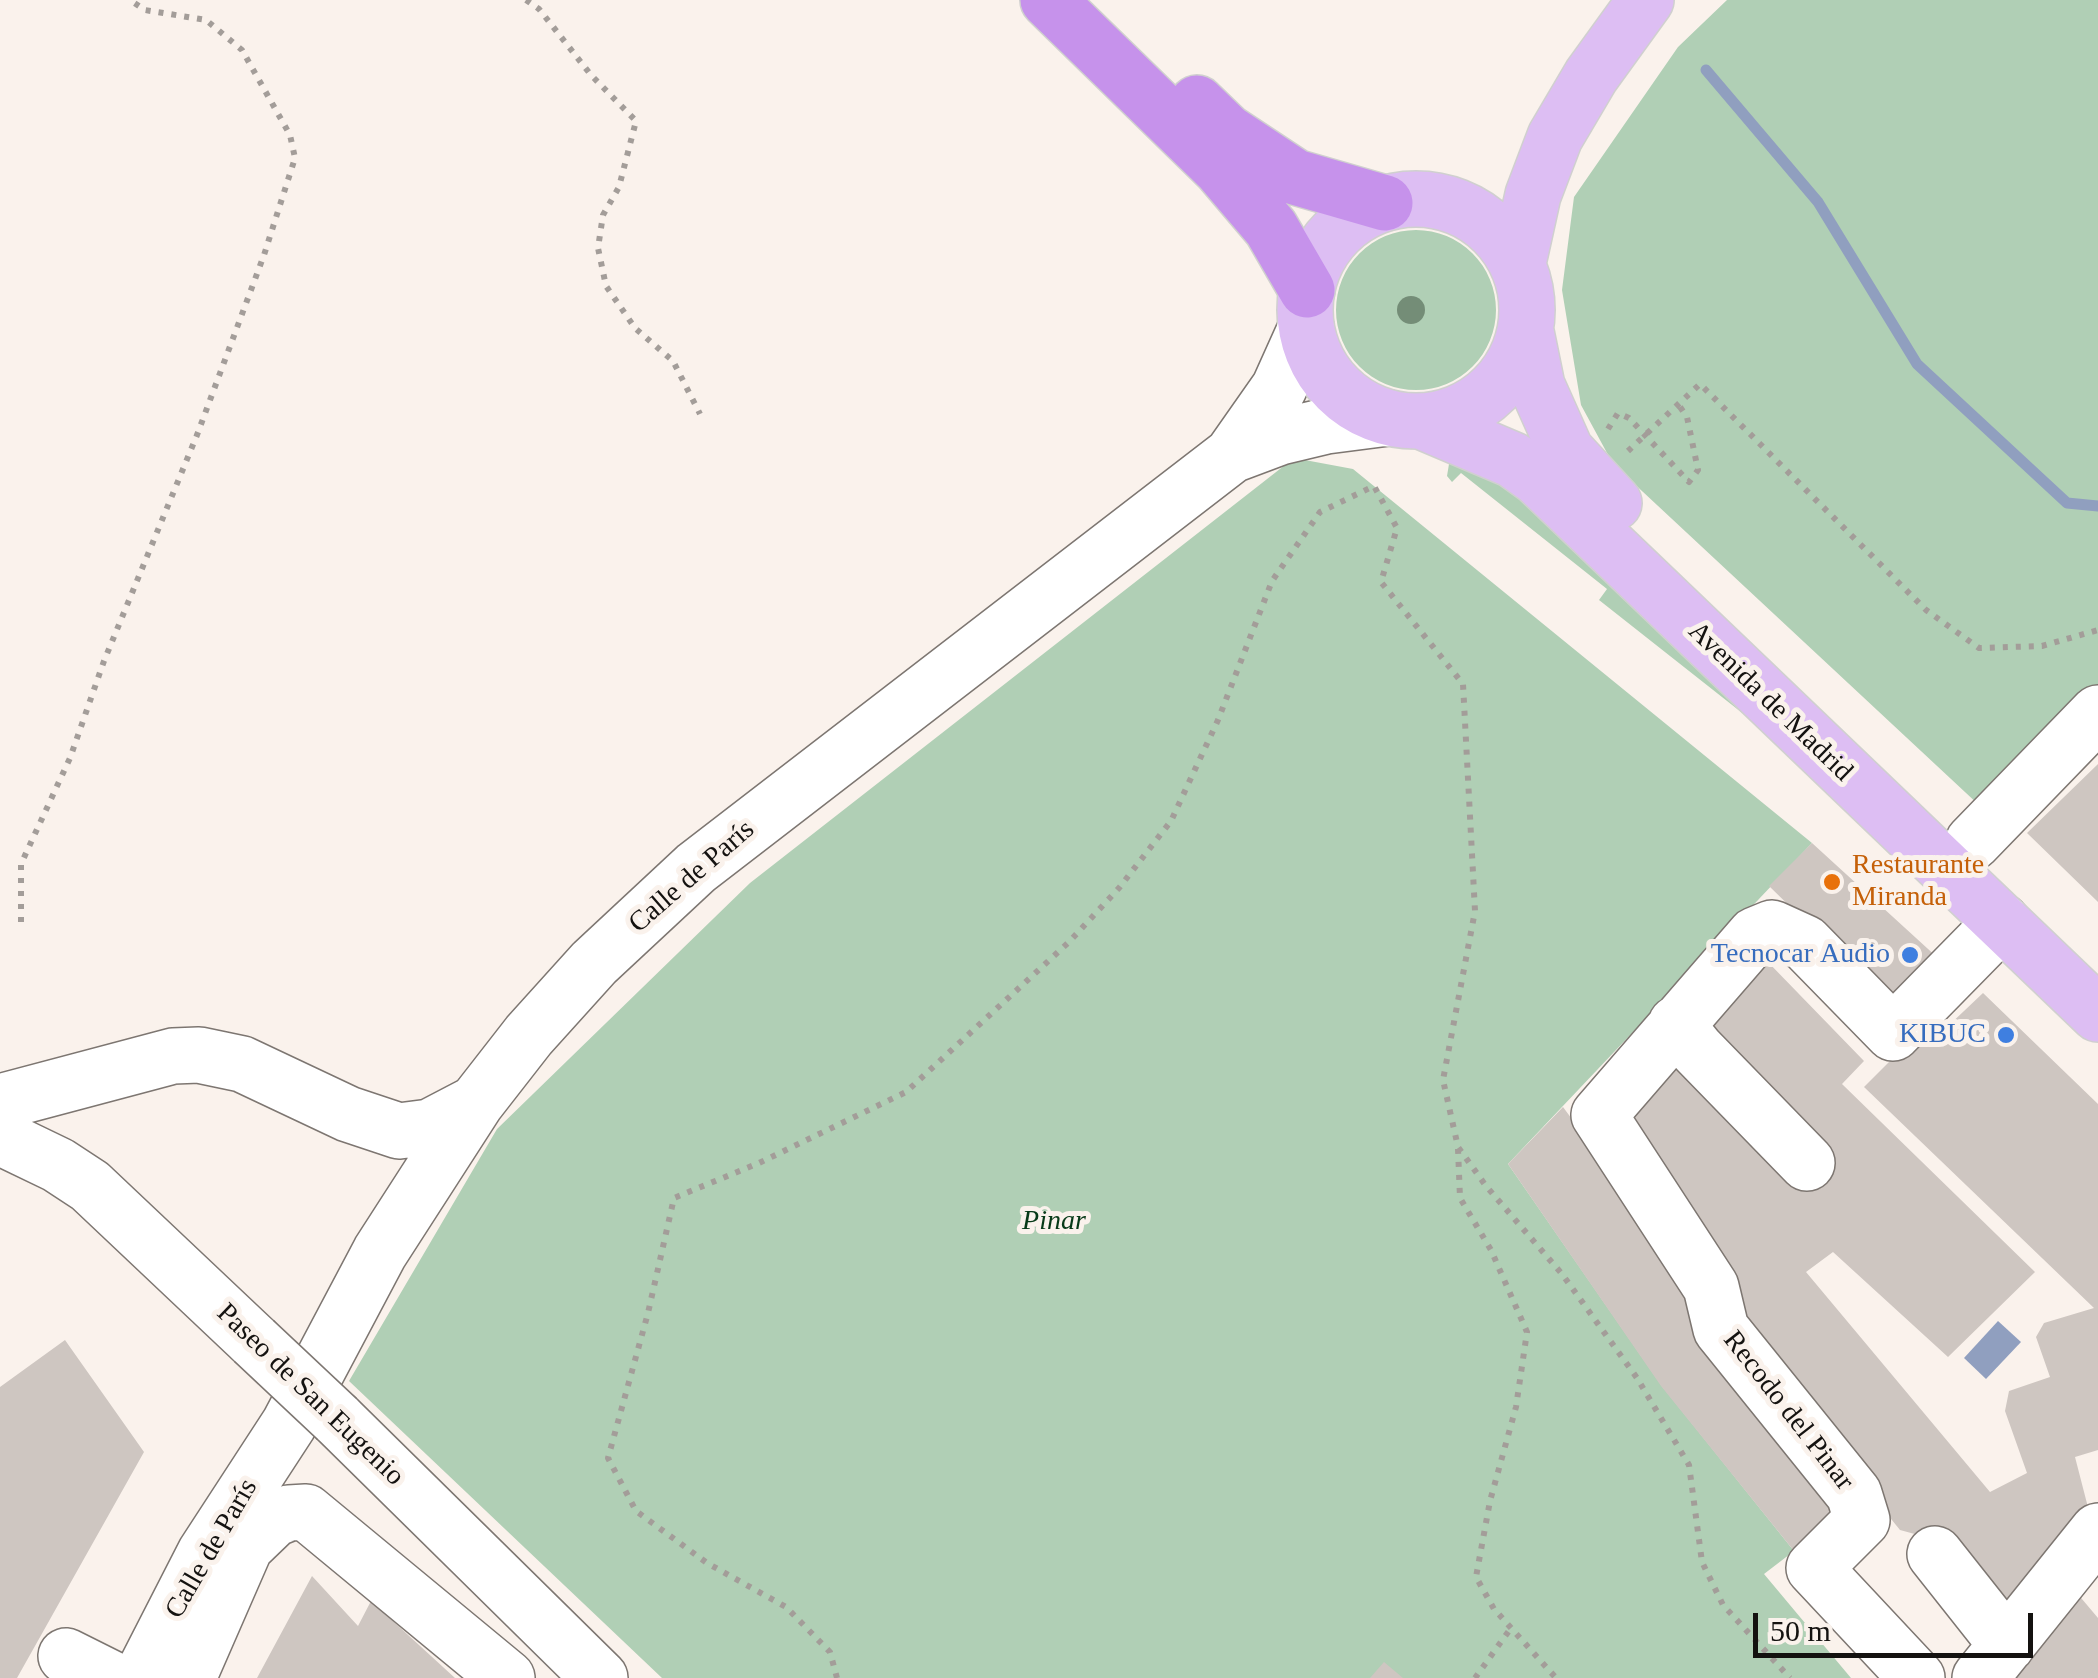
<!DOCTYPE html>
<meta charset="utf-8">
<style>
body{margin:0}
#map{position:relative;width:2098px;height:1678px;overflow:hidden;background:#faf2ec;font-family:"Times New Roman",serif}
canvas{display:block}
.scale{position:absolute;left:1753px;top:1613px;width:280px;height:45px;box-sizing:border-box;border:5px solid #141210;border-top:0;padding-left:12px;font-size:30px;line-height:35px;white-space:nowrap;color:#141210;-webkit-text-stroke:8px #faf2ec;paint-order:stroke}
</style>
<div id="map">
<canvas width="2098" height="1678"></canvas>
<div class="scale">50 m</div>
</div>
<script>
const context = document.querySelector('canvas').getContext('2d');
context.lineJoin = 'round';
function fill(path, color) { context.fillStyle = color; context.fill(path, 'evenodd'); }
const shape = rows => new Path2D(rows.map(r => 'M' + r).join(''));
function strokePath(path, color, width, dash) { context.strokeStyle = color; context.lineWidth = width; context.lineCap = dash ? 'butt' : 'round'; context.setLineDash(dash || []); context.stroke(path); }
function write(font, color, halo, rows, align = 'center') {
  context.font = font + ' "Times New Roman",serif'; context.lineWidth = 10; context.setLineDash([]); context.textBaseline = 'middle'; context.strokeStyle = halo; context.fillStyle = color; for (const [text, x, y, turn = 0] of rows) {
    context.save(); context.translate(x, y); context.rotate((+turn || 0) * Math.PI / 180); context.textAlign = isNaN(turn) ? turn : align; if (halo) context.strokeText(text, 0, 0); context.fillText(text, 0, 0); context.restore();
  }
}
fill(shape([
 [1727,0,2098,0,2098,713,1995,820,1613,464,1581,405,1562,290,1574,197,1678,47],
 '1336 310a80 80 0 1 1 160 0a80 80 0 1 1-160 0Z',
 [1454,457,1498,467,1760,727,1599,600,1607,589,1461,473,1452,482,1447,476,1449,464],
 [1294,458,1353,469,1812,843,1508,1164,1662,1386,1794,1551,1764,1574,1851,1678,662,1678,349,1381,497,1129,750,883]
]), '#b0cfb5');
fill(shape([
 [1998,1321,2021,1342,1986,1379,1964,1358]
]), '#909fbf');
strokePath(shape([
 [1706,70,1818,202,1917,364,2067,503,2098,506]
]), '#909fbf', 11);
fill(shape([
 [2098,764,2098,902,2027,833],
 [1812,843,1939,959,1892,1006,1769,886],
 [1766,960,1864,1061,1842,1084,2035,1272,1948,1357,1833,1252,1806,1272,1990,1492,2027,1473,2005,1411,2009,1391,2050,1377,2036,1337,2044,1323,2094,1308,1864,1087,1906,1045,1926,1047,1983,993,2098,1104,2098,1450,2075,1457,2091,1519,2003,1631,1933,1539,1900,1530,1740,1332,1613,1119,1672,1054,1800,1190,1824,1163,1695,1035],
 [1563,1107,1699,1291,1838,1517,1794,1551,1661,1386,1508,1164],
 [65,1340,144,1452,17,1678,0,1678,0,1387],
 [312,1576,358,1626,371,1601,455,1678,257,1678],
 [2071,1586,2098,1618,2098,1678,1994,1678],
 [1384,1662,1403,1678,1370,1678]
]), '#cec6c1');
const minor = shape([
 [1232,455,1279,388,1306,328],
 [1973,842,2098,713],
 [1676,1024,1697,1050,1807,1163],
 [0,1102,173,1056,199,1055,242,1064,348,1114,399,1131,430,1127,476,1103],
 [0,1137,58,1165,90,1186,254,1341],
 [337,1419,600,1678],
 [247,1545,274,1519,289,1513,306,1512,507,1678],
 [1935,1554,2007,1645],
 [66,1656,110,1678],
 [141,1678,205,1553,289,1424,380,1252,476,1103,529,1035,594,963,696,868,1232,455,1280,437,1326,426,1388,418],
 [188,1678,250,1536],
 [1917,1678,1814,1568,1862,1520,1854,1494,1721,1329,1711,1287,1599,1115,1755,935,1772,928,1805,943,1893,1033,2002,922],
 [1980,1678,2098,1531]
]);
const major = shape([
 '1305 310a111 111 0 1 1 222 0a111 111 0 1 1-222 0Z',
 [1518,263,1533,195,1555,137,1591,76,1646,0],
 [1526,332,1537,386,1566,451,1614,503],
 [1421,421,1513,460,1538,478,2098,1014]
]);
const highway = shape([
 [1048,0,1220,168,1271,228,1307,290],
 [1197,103,1227,132,1295,177,1385,203]
]);
strokePath(minor, '#7d7671', 58);
strokePath(major, '#d0d0cf', 58);
strokePath(highway, '#d0d0cf', 58);
strokePath(shape([
 [526,0,539,9,591,75,636,121,619,187,603,215,598,248,606,286,635,328,673,361,700,414],
 [1608,429,1618,413,1629,418,1689,482,1698,470,1687,417,1678,404],
 [1628,451,1700,384,1926,610,1979,648,2042,646,2098,630],
 [21,922,21,864,70,758,104,661,197,435,264,255,295,158,290,135,242,50,206,20,145,10,130,0],
 [1458,1149,1460,1198,1491,1250,1527,1332,1516,1407,1490,1501,1476,1577,1494,1609,1556,1678],
 [837,1678,830,1652,786,1607,707,1563,636,1511,608,1458,648,1313,674,1198,759,1163,906,1092,1069,942,1119,888,1171,821,1218,720,1272,581,1320,512,1374,486,1397,528,1381,582,1463,684,1475,911,1443,1080,1458,1147,1486,1186,1562,1274,1637,1378,1689,1465,1702,1562,1723,1605,1790,1678],
 [1475,1678,1511,1628]
]), '#a39d99', 6, [5, 8]);
strokePath(minor, '#fff', 55);
strokePath(major, '#ddbef3', 55);
strokePath(highway, '#c692eb', 55);
const minorBridge = shape([
 [254,1341,337,1419]
]);
strokePath(minorBridge, '#7d7671', 58, []);
strokePath(minorBridge, '#fff', 55);
context.fillStyle = '#748d77';
for (const [x, y] of [
 [1411,310]
]) { context.beginPath(); context.arc(x, y, 14, 0, 2 * Math.PI); context.fill(); }
for (const [x, y, r, color] of [
 [1832,882,10,"#e8710a"],
 [1910,955,10,"#3f7fe0"],
 [2006,1035,10,"#3f7fe0"]
]) { const dot = new Path2D(); dot.arc(x, y, r, 0, 2 * Math.PI); context.fillStyle = color; context.fill(dot); strokePath(dot, '#faf2ec', 4); }
write('28px', '#141210', '#faf2ec', [
 ["Avenida de Madrid",1770,702,44],
 ["Calle de París",692,877,-41],
 ["Paseo de San Eugenio",310,1395,44],
 ["Recodo del Pinar",1788,1411,52],
 ["Calle de París",212,1549,-60]
]);
write('28px', '#c56008', '#faf2ec', [
 ["Restaurante",1852,866],
 ["Miranda",1852,898]
], 'left');
write('28px', '#366cbe', '#faf2ec', [
 ["Tecnocar Audio",1890,955],
 ["KIBUC",1986,1035]
], 'right');
write('italic 28px', '#073a18', '#faf2ec', [
 ["Pinar",1054,1222]
]);
</script>
